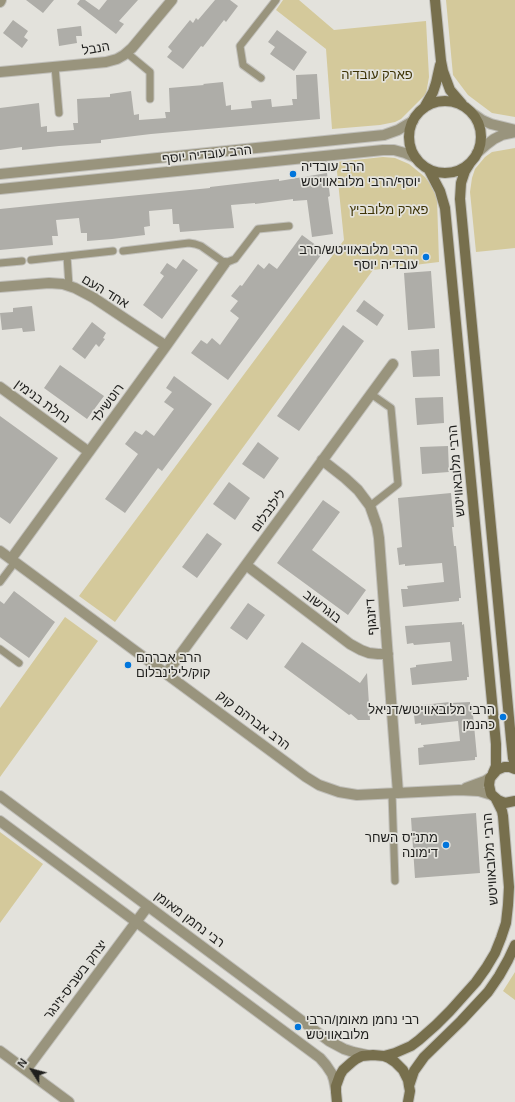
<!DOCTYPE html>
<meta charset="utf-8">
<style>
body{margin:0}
#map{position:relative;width:515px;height:1102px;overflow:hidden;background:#e3e2dc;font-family:Helvetica,sans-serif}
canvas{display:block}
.north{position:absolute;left:12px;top:1050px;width:40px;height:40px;-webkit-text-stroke:3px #e3e2dc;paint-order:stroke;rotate:306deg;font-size:11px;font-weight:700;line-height:16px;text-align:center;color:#1f1f1d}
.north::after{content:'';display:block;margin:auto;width:14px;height:18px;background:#1f1f1d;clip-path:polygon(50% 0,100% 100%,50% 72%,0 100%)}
</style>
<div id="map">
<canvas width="515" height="1102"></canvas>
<div class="north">N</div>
</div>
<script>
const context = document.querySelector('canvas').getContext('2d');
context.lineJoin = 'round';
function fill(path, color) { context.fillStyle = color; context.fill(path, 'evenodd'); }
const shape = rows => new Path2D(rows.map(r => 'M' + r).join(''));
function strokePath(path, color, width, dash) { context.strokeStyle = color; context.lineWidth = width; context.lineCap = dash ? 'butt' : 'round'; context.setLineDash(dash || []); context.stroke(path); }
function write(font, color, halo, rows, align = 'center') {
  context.font = font + ' Helvetica,Heebo,sans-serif'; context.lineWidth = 3.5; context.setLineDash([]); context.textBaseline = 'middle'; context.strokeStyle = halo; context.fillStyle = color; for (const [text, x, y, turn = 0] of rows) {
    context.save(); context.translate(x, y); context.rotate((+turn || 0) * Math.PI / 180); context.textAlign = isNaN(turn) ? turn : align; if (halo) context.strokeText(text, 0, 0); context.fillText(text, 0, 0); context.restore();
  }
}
fill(shape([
 [283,0,299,0,334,30,426,21,429,77,426,94,401,119,395,122,380,125,332,129,326,49,276,10],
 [446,0,515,0,515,117,492,113,468,95,453,75],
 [515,148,515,248,476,252,470,192,472,178,475,169,485,157,492,152],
 [383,157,395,158,409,164,425,177,433,188,437,199,439,262,373,270,115,622,79,596,344,240,336,162],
 [65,617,98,641,0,777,0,708],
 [0,832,43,864,0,923],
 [515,972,515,1000,503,991]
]), '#d4c99b');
fill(shape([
 [26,0,54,0,43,13],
 [80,0,85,0,99,10,107,0,138,0,119,21,124,24,116,34,77,4],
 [215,0,230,0,238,6,226,22,224,20,203,47,201,46,183,69,167,57,172,51,168,47,190,20,193,23,196,18,198,20],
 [13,20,28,31,24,37,28,40,22,48,3,33],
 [81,26,82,36,76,36,77,43,59,46,57,29],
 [277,30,307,52,294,71,270,54,275,47,268,42],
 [317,74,320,119,151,134,101,140,101,143,59,146,22,150,22,147,0,150,0,108,39,103,41,127,47,126,47,132,74,130,73,123,78,123,77,99,110,97,110,94,131,91,134,115,139,114,139,120,166,118,165,112,170,112,169,88,204,85,203,84,223,82,226,106,231,105,231,110,252,108,251,101,271,99,272,107,293,105,292,99,297,99,296,75],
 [327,173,330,196,328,197,333,234,312,237,307,200,293,201,293,199,255,204,255,203,231,205,234,228,218,229,180,232,179,224,173,224,172,209,149,211,150,226,144,227,145,235,112,239,87,241,87,233,81,233,79,218,56,220,58,236,52,236,53,245,0,250,0,209,68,202,210,188,210,187,279,179,279,181],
 [302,235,324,251,228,380,191,353,201,340,207,344,212,338,220,345,239,318,230,311,238,301,231,296,240,285,242,286,258,264,264,269,269,263,277,269],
 [183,259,198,270,162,319,143,305,164,276,160,273,167,263,176,269],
 [431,271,435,328,408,330,404,273],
 [364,300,384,315,377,326,356,311],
 [32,306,35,331,23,332,22,328,2,330,0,313,13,312,13,308],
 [92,322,106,333,103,338,105,339,99,347,96,344,85,359,72,349],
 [343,325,364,341,299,431,277,416],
 [439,349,440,376,413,377,411,351],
 [60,365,104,396,87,419,44,388],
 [174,376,212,404,162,471,158,468,125,513,105,499,138,454,125,444,135,431,142,435,146,430,154,436,174,409,164,402,172,392,166,388],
 [443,397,444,423,417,425,415,398],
 [0,416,58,458,10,524,0,517],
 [258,442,279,458,264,479,242,464],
 [448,446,449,472,422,474,420,447],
 [229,482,250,498,235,520,213,504],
 [451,493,454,527,452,527,454,546,456,546,461,598,459,598,459,601,403,607,401,589,408,589,407,586,444,582,442,563,405,566,405,564,399,565,397,548,402,547,398,498],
 [323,500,340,512,312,550,366,590,348,615,277,563],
 [207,533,222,544,197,578,182,567],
 [14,591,55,622,29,658,0,637,0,601,4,604],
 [248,603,265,615,247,640,230,628],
 [462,622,462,625,464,624,469,677,467,677,467,680,412,685,410,668,416,667,416,665,452,661,450,642,414,645,413,643,407,644,405,626],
 [302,642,360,683,367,673,370,720,358,720,351,714,349,715,341,709,284,667],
 [450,702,450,703,470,702,470,705,472,704,477,757,475,757,475,760,419,765,418,748,424,747,423,745,460,741,458,721,421,725,421,723,415,724,413,706],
 [476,813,480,873,415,878,411,818]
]), '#aeada8');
const service = shape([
 [127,53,150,72,150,99],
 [55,67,59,113],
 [261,78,243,65,240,46,276,0],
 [123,251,189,243,195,244,201,246,225,263,235,259,258,229,289,226],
 [67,256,69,286],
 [31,260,113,251],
 [0,263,22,261],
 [370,506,398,484,391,408,371,394],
 [0,582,15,562],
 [0,649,19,663],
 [392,793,395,881]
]);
const minor = shape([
 [0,2,1,0],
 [0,72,106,62,117,59,124,55,132,48,172,0],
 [0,287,49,283,63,284,75,288,94,298,166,346],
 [0,387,89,452],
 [322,460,345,478,358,490,370,506,377,526,379,538,398,793],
 [0,551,306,777,319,785,339,792,357,795,459,790,479,791,492,795],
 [11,559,166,346,225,263],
 [246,565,350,644,361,650,369,653,378,654,388,654],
 [166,674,393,364],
 [466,788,485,781,491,777],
 [0,1051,69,1102],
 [26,1070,148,906]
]);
const tertiary = shape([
 [472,113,482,120,491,124,515,130],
 [477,153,486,145,494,139,502,135,515,132],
 [0,174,384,135,398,130,413,121],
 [0,189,383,150,394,150,405,153,416,158],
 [0,796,329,1041,344,1049,353,1052,367,1055],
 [0,821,320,1058,326,1065,332,1074,334,1080,336,1091]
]);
const secondary = shape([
 [435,0,441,61,443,71,450,90,462,104],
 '409 137a36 36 0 1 1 72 0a36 36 0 1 1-72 0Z',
 [424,108,433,92,436,83,440,65],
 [470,163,465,171,461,183,460,199,511,739,513,758,515,765],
 [429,170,440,191,445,208,496,744,496,766,493,773],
 [515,769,510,767,504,767,497,770,490,778,489,785,491,794,498,800,505,803,515,801],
 [384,1056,395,1053,411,1046,419,1040,436,1025,450,1011,476,982,486,968,495,953,501,938,506,923,508,905,509,887,503,816,502,811,496,799],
 [409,1086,414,1071,424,1057,461,1021,488,992,499,976,508,960,515,945],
 [337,1102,336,1092,336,1086,340,1075,343,1070,352,1062,356,1059,362,1056,373,1055,384,1056,389,1058,395,1062,403,1070,408,1080,409,1086,410,1091,408,1102]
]);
strokePath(service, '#c0bfba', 9);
strokePath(minor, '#c0bfba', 12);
strokePath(tertiary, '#c0bfba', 12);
strokePath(secondary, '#c0bfba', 12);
strokePath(service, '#99947d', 7);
strokePath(minor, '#99947d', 10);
strokePath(tertiary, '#99947d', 10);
strokePath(secondary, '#776f4d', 10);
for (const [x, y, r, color] of [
 [293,174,4,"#0075dc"],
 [426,257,4,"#0075dc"],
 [128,665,4,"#0075dc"],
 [503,717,4,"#0075dc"],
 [446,845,4,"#0075dc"],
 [298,1027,4,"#0075dc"]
]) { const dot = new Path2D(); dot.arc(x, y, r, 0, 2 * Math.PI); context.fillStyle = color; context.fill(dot); strokePath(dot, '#e3e2dc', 1.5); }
write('13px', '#1f1f1d', '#e3e2dc', [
 ["הנבל",96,49,-10],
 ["הרב עובדיה יוסף",207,155,-6],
 ["אחד העם",105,292,31],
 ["נחלת בנימין",42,402,36],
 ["רוטשילד",108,404,-54],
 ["הרבי מלובאוויטש",457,471,-95],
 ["לילנבלום",269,511,-54],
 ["בוגרשוב",322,607,38],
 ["דיזנגוף",372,617,-94],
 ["הרב אברהם קוק",253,721,37],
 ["הרבי מלובאוויטש",491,859,-94],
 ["רבי נחמן מאומן",189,920,37],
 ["יצחק בשביס-זינגר",76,980,-53]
]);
write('13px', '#3d3305', '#e3e2dc', [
 ["פארק עובדיה",377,75],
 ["פארק מלובביץ",389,210]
]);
write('13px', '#1f1f1d', '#e3e2dc', [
 ["הרב עובדיה",301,167],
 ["יוסף/הרבי מלובאוויטש",301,182],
 ["הרבי מלובאוויטש/הרב",418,250,"right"],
 ["עובדיה יוסף",418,265,"right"],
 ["הרב אברהם",136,658],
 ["קוק/לילינבלום",136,673],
 ["הרבי מלובאוויטש/דניאל",495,710,"right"],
 ["כהנמן",495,725,"right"],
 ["מתנ\"ס השחר",438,838,"right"],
 ["דימונה",438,853,"right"],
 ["רבי נחמן מאומן/הרבי",306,1020],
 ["מלובאוויטש",306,1035]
], 'left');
</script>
